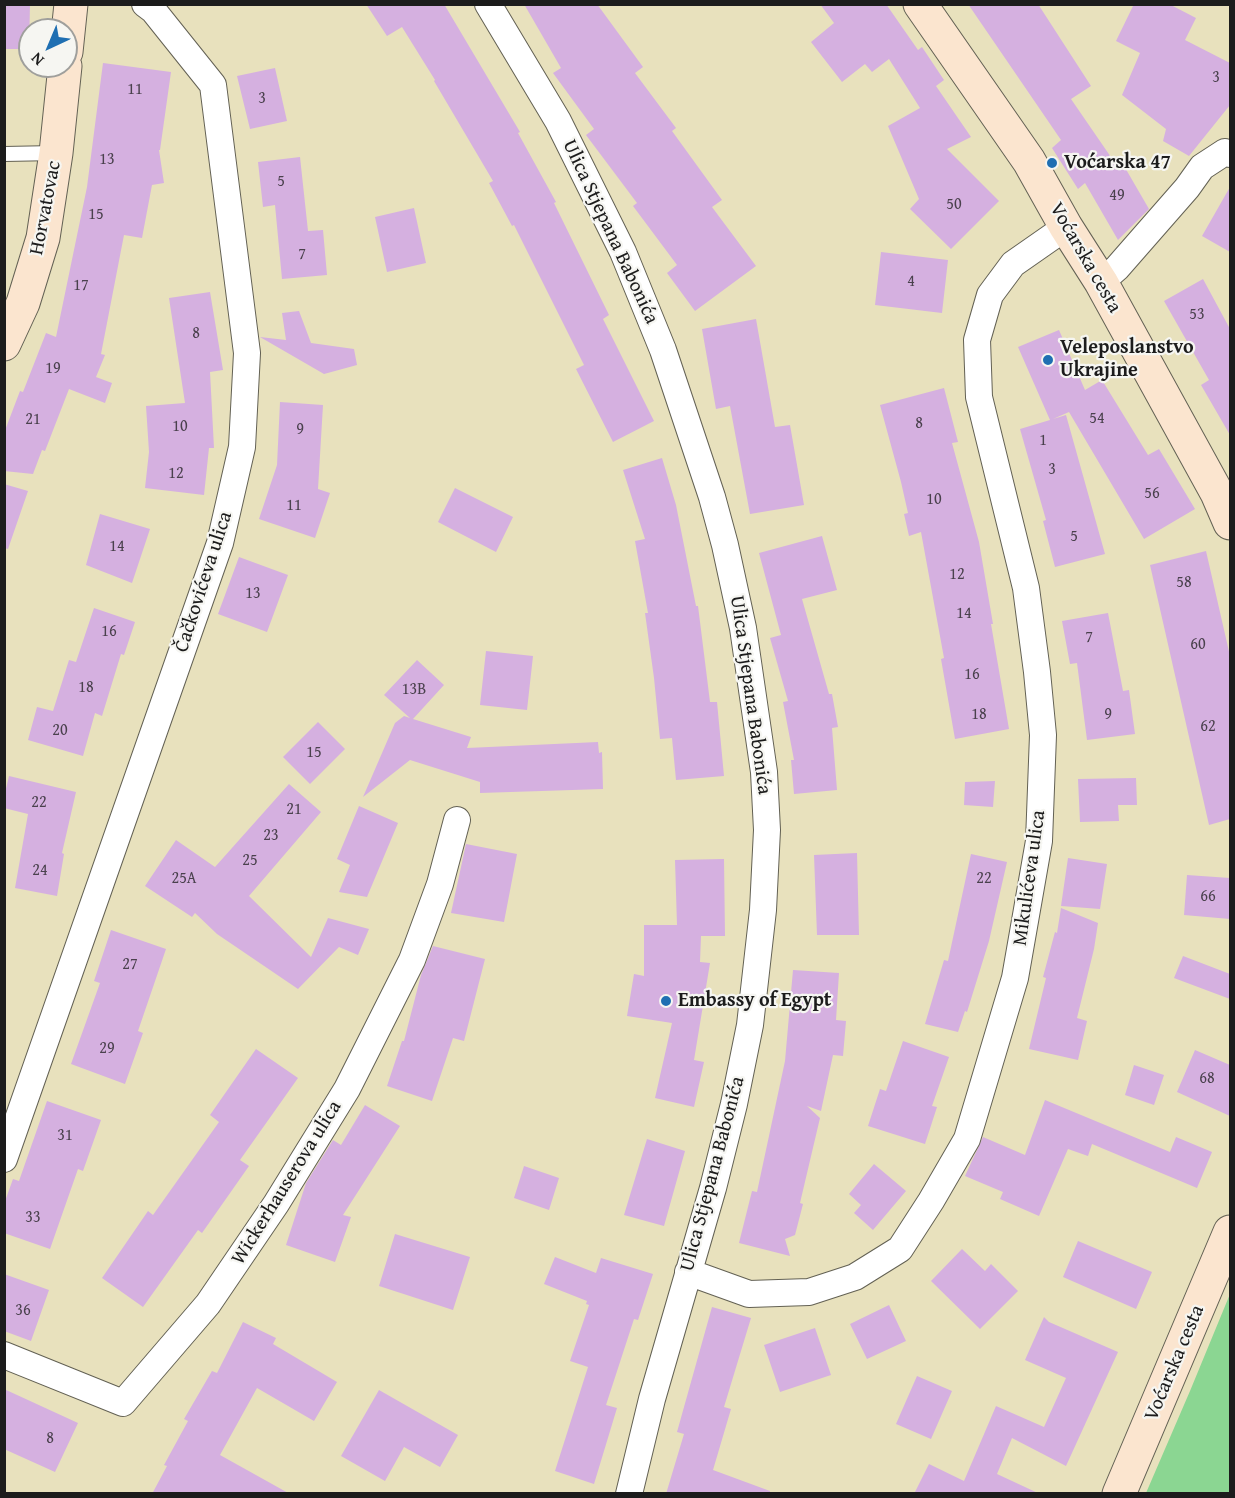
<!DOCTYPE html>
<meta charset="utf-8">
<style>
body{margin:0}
#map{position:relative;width:1235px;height:1498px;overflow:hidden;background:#e8e1bd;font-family:"Gentium Book Plus",serif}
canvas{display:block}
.frame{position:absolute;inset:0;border:6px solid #1c1c1c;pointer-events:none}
.north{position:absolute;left:18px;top:18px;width:60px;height:60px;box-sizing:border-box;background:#f6f6f2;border:2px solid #9f9f9c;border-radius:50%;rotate:224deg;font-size:16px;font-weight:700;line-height:24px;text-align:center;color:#1c1c1c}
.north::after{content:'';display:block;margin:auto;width:21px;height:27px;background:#1f6fb2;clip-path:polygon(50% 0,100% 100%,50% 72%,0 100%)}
</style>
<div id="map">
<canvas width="1235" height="1498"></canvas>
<div class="frame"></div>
<div class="north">N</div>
</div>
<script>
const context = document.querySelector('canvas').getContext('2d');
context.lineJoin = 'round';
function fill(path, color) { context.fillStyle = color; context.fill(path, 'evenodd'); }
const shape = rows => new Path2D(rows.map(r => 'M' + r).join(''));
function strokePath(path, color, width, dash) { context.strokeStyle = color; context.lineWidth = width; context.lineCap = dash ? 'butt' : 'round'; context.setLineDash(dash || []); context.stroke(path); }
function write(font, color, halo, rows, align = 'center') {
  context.font = font + ' "Gentium Book Plus",serif'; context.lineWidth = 4.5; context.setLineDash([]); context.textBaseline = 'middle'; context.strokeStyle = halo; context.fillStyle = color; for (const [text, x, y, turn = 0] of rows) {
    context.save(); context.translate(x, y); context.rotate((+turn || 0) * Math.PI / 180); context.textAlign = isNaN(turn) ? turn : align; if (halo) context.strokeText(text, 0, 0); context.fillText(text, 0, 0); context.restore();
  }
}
fill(shape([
 [1230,1294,1230,1493,1146,1493,1190,1391]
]), '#8bd692');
fill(shape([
 [4,4,30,4,29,49,4,49],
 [366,4,444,4,520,132,518,133,556,202,554,203,609,315,603,319,654,421,613,442,576,369,584,365,514,225,512,226,489,183,493,181,434,81,435,80,402,27,387,36],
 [524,4,597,4,643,67,635,73,676,128,672,131,722,200,712,207,756,266,695,311,667,273,677,265,633,206,637,203,586,135,594,129,553,73,561,68],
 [820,4,886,4,918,50,922,47,944,80,936,86,971,137,947,149,999,201,951,249,910,209,919,199,888,126,920,108,889,59,872,72,865,64,842,82,811,42,834,23],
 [968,4,1038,4,1091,86,1071,99,1115,163,1120,159,1149,209,1118,240,1085,183,1078,189,1052,148,1061,140],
 [1134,4,1169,4,1196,18,1185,40,1230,63,1230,105,1189,156,1163,141,1166,129,1122,95,1140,53,1116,41],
 [103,63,171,72,160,150,159,150,164,183,152,185,142,238,124,235,101,354,105,355,96,377,112,383,105,403,69,389,45,451,42,450,33,474,4,471,4,433,20,391,23,392,46,333,56,337,87,187],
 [275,68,287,121,250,129,237,76],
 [300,157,308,231,323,230,327,275,282,279,275,205,263,207,258,162],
 [1230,187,1230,252,1202,236],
 [414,208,426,263,387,272,375,217],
 [881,252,948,260,942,313,875,305],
 [1203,279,1230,329,1230,435,1201,385,1209,380,1164,301],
 [210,292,223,370,210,372,214,448,209,448,204,495,145,488,149,452,146,406,185,403,169,298],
 [299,311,311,343,354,349,357,365,324,374,260,337,286,340,282,313],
 [756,319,775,427,790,425,804,505,750,514,730,406,716,409,702,329],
 [1059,330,1085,390,1102,380,1148,455,1159,449,1195,509,1144,539,1069,412,1053,419,1066,415,1105,554,1055,567,1043,521,1046,520,1020,429,1050,420,1018,347],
 [944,388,958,442,952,443,979,542,993,624,991,624,1009,729,955,739,941,659,944,658,921,532,909,536,904,514,908,513,901,482,880,405],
 [280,402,323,405,318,489,330,493,315,538,259,519,277,465],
 [662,458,676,505,696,606,698,606,710,702,717,702,724,776,676,780,672,738,660,739,654,678,645,613,648,613,635,541,645,539,623,470],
 [4,484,28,491,8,549,4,548],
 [455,488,513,517,496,552,438,522],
 [100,514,150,529,132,583,86,565],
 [822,536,837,590,802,599,829,694,832,694,838,727,832,728,837,790,794,794,791,760,794,760,783,702,788,701,770,638,781,635,759,553],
 [1206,551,1230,656,1230,819,1209,825,1150,565],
 [239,557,288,575,267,632,218,614],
 [94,608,135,622,124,655,121,654,102,716,95,713,83,756,28,740,37,707,53,711,69,660,76,662],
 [1108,613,1123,691,1129,690,1135,734,1087,740,1077,663,1070,664,1062,621],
 [486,651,533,656,527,710,480,705],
 [417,660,444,685,413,719,471,737,467,748,598,742,599,753,602,752,603,789,480,793,480,782,410,760,363,797,395,723,404,716,410,718,384,695],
 [318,722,345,749,310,784,283,757],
 [9,776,76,792,62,853,64,854,57,896,15,888,28,814,4,808,4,797],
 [1136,778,1137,805,1118,805,1119,821,1080,822,1078,779],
 [995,781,993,807,964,805,965,782],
 [289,784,321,812,249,896,311,957,328,918,369,929,358,955,339,947,298,989,217,934,195,913,192,917,145,886,176,840,215,867],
 [359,806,398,823,367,897,339,892,350,865,337,859],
 [466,844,517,854,504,922,451,913],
 [857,853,859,935,817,935,814,855],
 [971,854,1007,862,989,941,967,1012,965,1011,958,1032,925,1024,944,960,948,961],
 [1068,858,1107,864,1100,909,1061,906],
 [724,859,725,936,701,936,700,962,710,963,694,1060,704,1062,694,1107,655,1098,672,1023,627,1016,634,974,644,976,644,925,677,925,675,860],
 [1187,875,1230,878,1230,919,1184,915],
 [1061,908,1098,923,1094,949,1077,1018,1087,1021,1078,1060,1029,1049,1046,978,1043,977,1055,932,1057,933],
 [111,930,166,949,138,1031,143,1033,125,1084,71,1064,100,983,94,981],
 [433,946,485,959,464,1041,453,1038,432,1101,387,1086,402,1041,404,1041,421,975],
 [1183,956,1230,974,1230,999,1174,978],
 [793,970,839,973,836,1020,846,1021,843,1056,833,1055,821,1111,807,1106,820,1118,800,1203,803,1204,795,1235,785,1239,790,1256,739,1243,752,1191,757,1192,785,1061],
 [903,1041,949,1057,932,1106,937,1107,925,1144,868,1126,880,1089,886,1091],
 [256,1049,298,1078,240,1160,249,1166,202,1233,198,1230,143,1307,102,1278,148,1211,153,1215,219,1122,210,1115],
 [1195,1050,1230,1065,1230,1116,1177,1092],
 [1134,1065,1164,1075,1154,1105,1125,1095],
 [1045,1100,1170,1152,1176,1137,1212,1152,1197,1188,1092,1144,1088,1156,1068,1149,1039,1216,1000,1199,1003,1192,965,1176,983,1137,1025,1155],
 [47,1101,101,1120,83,1171,78,1169,50,1249,4,1233,4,1204,13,1179,19,1181],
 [365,1105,400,1126,343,1215,351,1217,335,1262,286,1245,306,1183,333,1140,341,1145],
 [647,1139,685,1151,664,1226,624,1215],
 [874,1164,906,1191,873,1230,854,1213,861,1205,849,1194],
 [524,1166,559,1178,549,1210,514,1198],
 [395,1234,470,1257,453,1310,379,1286],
 [1078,1241,1152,1272,1136,1309,1063,1277],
 [962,1249,985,1271,991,1264,1018,1291,980,1329,931,1281],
 [555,1257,596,1273,601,1258,653,1274,638,1320,634,1319,606,1405,617,1408,594,1484,555,1471,588,1367,570,1361,589,1305,586,1304,587,1301,544,1284],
 [4,1274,49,1290,31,1341,4,1331],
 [889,1305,906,1341,867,1359,850,1324],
 [712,1307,751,1318,724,1407,731,1409,713,1470,770,1491,770,1494,666,1494,684,1434,677,1432],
 [1044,1317,1049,1322,1118,1352,1066,1466,1012,1438,997,1474,1040,1494,914,1494,929,1464,964,1481,996,1406,1044,1427,1066,1378,1025,1360],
 [243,1322,276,1338,273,1344,337,1382,314,1421,257,1388,220,1455,290,1494,152,1494,167,1466,164,1465,188,1421,184,1419,212,1371,217,1373],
 [815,1328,831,1375,780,1392,764,1345],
 [917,1376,952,1391,931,1439,896,1424],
 [4,1389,78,1423,55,1472,4,1449],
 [379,1390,458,1435,440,1467,404,1447,385,1481,341,1456]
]), '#d5b0e0');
const lane = shape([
 [4,154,56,153]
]);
const street = shape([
 [488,4,558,121,623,252,663,350,712,497,725,545,743,628,764,772,767,830,763,910,750,1025,734,1104,713,1188,652,1399,629,1494],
 [1101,282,1117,268,1187,188,1202,167,1225,152,1230,154],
 [4,1159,220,543,242,447,247,353,213,85,153,10,145,4],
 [688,1272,749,1294,809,1292,855,1277,900,1249,931,1201,967,1139,1015,978,1039,841,1043,735,1037,672,1026,588,979,397,977,340,990,295,1013,264,1066,227],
 [4,1355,123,1403,208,1304,276,1204,347,1089,412,960,440,884,457,820]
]);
const secondary = shape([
 [920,4,1029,161,1066,227,1101,282,1217,493,1230,523],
 [66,52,71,4],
 [4,344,23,303,43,238,56,153,65,66],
 [1119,1494,1230,1232]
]);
strokePath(lane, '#636154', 16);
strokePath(street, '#636154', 28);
strokePath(secondary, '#636154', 35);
strokePath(lane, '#fff', 14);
strokePath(street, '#fff', 26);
strokePath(secondary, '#fbe5cf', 33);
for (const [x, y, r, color] of [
 [1052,163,6,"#1f6fb2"],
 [1048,360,6,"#1f6fb2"],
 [666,1001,6,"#1f6fb2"]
]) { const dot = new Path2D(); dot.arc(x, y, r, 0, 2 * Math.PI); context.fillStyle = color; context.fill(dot); strokePath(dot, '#f6f6f2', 2); }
write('16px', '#4a414d', null, [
 ["3",1216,78],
 ["11",135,90],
 ["3",262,99],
 ["13",107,160],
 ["5",281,182],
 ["49",1117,196],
 ["50",954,205],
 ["15",96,215],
 ["7",302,255],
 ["4",911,282],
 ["17",81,286],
 ["53",1197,315],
 ["8",196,334],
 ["19",53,369],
 ["54",1097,419],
 ["21",33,420],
 ["8",919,424],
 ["10",180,427],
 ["9",300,430],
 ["1",1043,441],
 ["3",1052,470],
 ["12",176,474],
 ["56",1152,494],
 ["10",934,500],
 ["11",294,506],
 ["5",1074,537],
 ["14",117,547],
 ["12",957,575],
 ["58",1184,583],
 ["13",253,594],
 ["14",964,614],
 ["16",109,632],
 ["7",1089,638],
 ["60",1198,645],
 ["16",972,675],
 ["18",86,688],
 ["13B",414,690],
 ["18",979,715],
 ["9",1108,715],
 ["62",1208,727],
 ["20",60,731],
 ["15",314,753],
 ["22",39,803],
 ["21",294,810],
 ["23",271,836],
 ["25",250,861],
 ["24",40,871],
 ["25A",184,879],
 ["22",984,879],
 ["66",1208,897],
 ["27",130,965],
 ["29",107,1049],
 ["68",1207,1079],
 ["31",65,1136],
 ["33",33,1218],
 ["36",23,1311],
 ["8",50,1439]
]);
write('bold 20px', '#1c1c1c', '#f6f6f2', [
 ["Voćarska 47",1064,163],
 ["Veleposlanstvo",1060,348],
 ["Ukrajine",1060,371],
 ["Embassy of Egypt",678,1001]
], 'left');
write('20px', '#1c1c1c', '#f6f6f2', [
 ["Horvatovac",46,208,-79],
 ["Ulica Stjepana Babonića",610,232,65],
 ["Voćarska cesta",1085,258,60],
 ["Čačkovićeva ulica",204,582,-72],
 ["Ulica Stjepana Babonića",750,695,82],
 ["Mikulićeva ulica",1030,878,-82],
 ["Ulica Stjepana Babonića",713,1174,-75],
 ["Wickerhauserova ulica",287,1183,-58],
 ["Voćarska cesta",1175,1363,-67]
]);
</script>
